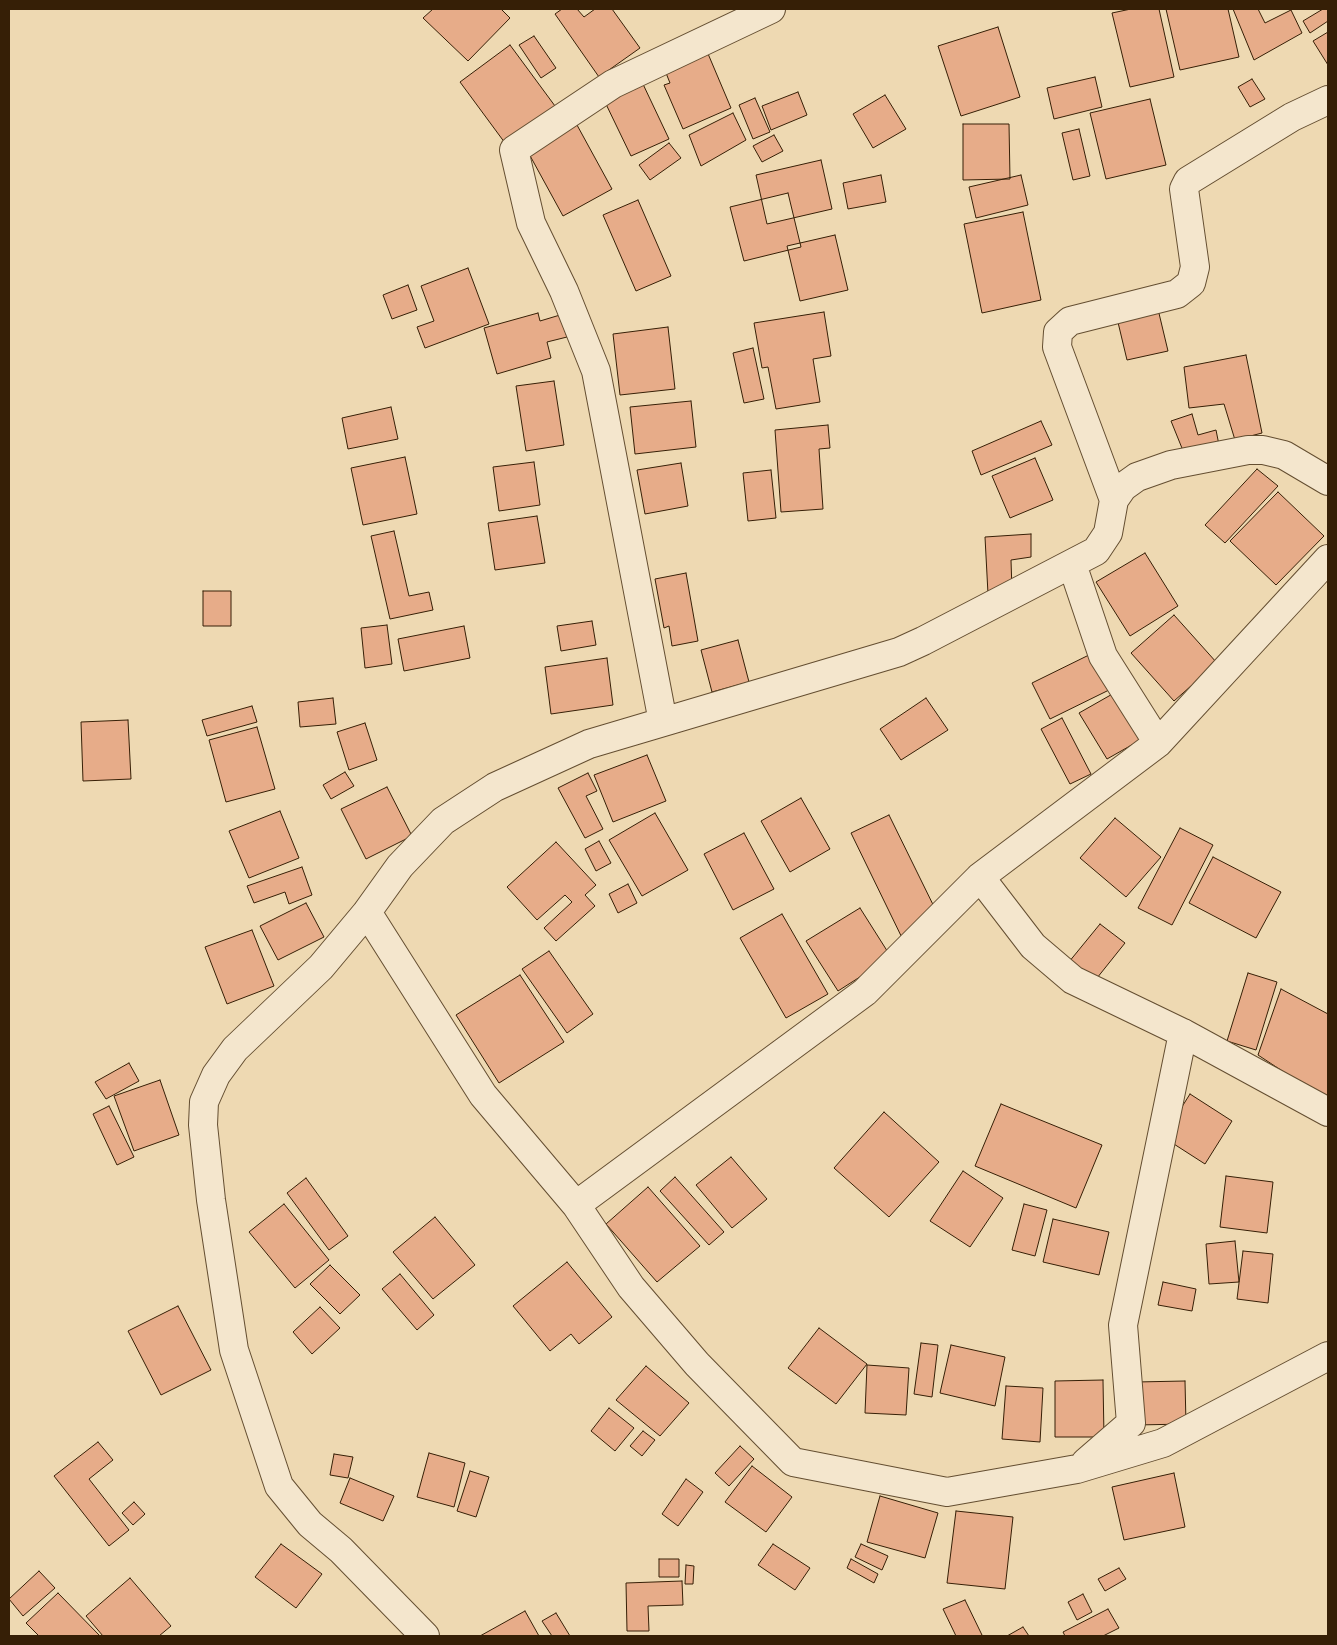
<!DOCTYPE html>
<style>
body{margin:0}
#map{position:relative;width:1337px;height:1645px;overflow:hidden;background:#eed9b2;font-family:"Libre Caslon Text",serif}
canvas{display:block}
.frame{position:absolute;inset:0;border:10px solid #361f06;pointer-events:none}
</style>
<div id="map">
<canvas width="1337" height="1645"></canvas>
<div class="frame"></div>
</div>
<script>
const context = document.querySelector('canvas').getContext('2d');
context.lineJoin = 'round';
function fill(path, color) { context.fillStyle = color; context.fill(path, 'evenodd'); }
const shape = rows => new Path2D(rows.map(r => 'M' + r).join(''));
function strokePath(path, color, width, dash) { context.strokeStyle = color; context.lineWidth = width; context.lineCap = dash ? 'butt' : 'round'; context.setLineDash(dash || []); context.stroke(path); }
const building = shape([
 [433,9,501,9,510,18,468,61,423,18,433,9],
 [562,9,577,9,584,17,595,9,612,9,640,48,599,77,555,14,562,9],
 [1131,9,1159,9,1174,77,1130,87,1112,13,1131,9],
 [1166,9,1228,9,1239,57,1180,70,1166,9],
 [1233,9,1258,9,1265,23,1291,10,1302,33,1254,60,1233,9],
 [1323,9,1328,9,1328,21,1310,33,1303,21,1323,9],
 [998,27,1020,97,961,116,938,46,998,27],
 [1328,32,1328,65,1313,41,1328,32],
 [534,36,556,68,541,78,519,45,534,36],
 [510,45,555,106,505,143,460,82,510,45],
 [706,49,731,108,683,129,664,85,670,83,664,68,706,49],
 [1095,77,1102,107,1054,119,1047,88,1095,77],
 [1252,79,1265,99,1250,107,1238,87,1252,79],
 [642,82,669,139,631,156,604,100,642,82],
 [798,92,807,115,771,130,762,106,798,92],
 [885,95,906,129,873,148,853,114,885,95],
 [755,98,770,132,753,139,739,105,755,98],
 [1150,99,1166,165,1106,179,1090,113,1150,99],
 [733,113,746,140,701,166,689,135,733,113],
 [963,124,1009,124,1010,179,963,180,963,124],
 [577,125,612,189,563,216,528,152,577,125],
 [1079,129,1090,176,1073,180,1062,133,1079,129],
 [774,135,783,151,762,162,753,146,774,135],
 [669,143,681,158,650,180,639,165,669,143],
 [821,160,832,209,767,224,756,175,821,160],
 [881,175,886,202,848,209,843,183,881,175],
 [1021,175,1028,205,976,218,969,187,1021,175],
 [788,193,801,247,744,261,730,207,788,193],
 [638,200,671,276,636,291,603,215,638,200],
 [1023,212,1041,300,982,313,964,224,1023,212],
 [835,235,848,290,800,301,787,246,835,235],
 [468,268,489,324,425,348,417,327,434,321,421,286,468,268],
 [408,285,417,310,392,319,383,295,408,285],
 [1157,305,1168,351,1127,360,1116,314,1157,305],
 [824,312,831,356,813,359,820,402,776,409,768,367,762,368,754,323,824,312],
 [538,313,540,321,560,315,567,337,547,342,551,358,497,374,484,328,538,313],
 [668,327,675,389,620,395,613,334,668,327],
 [753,348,764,399,744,403,733,353,753,348],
 [1246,355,1262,433,1235,440,1224,404,1189,408,1184,367,1246,355],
 [554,381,564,445,526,451,516,386,554,381],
 [691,401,696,447,635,454,630,407,691,401],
 [391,407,398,439,348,449,342,418,391,407],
 [1192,414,1198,435,1216,430,1220,450,1188,463,1171,421,1192,414],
 [1041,421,1052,445,981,475,972,451,1041,421],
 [828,425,830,448,819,449,823,509,781,512,775,430,828,425],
 [405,457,417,514,363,525,351,468,405,457],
 [1035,458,1053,500,1010,518,992,476,1035,458],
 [534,462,540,505,499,511,493,467,534,462],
 [681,463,688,506,645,514,637,470,681,463],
 [1257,469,1278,486,1225,543,1205,525,1257,469],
 [771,470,776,518,748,521,743,473,771,470],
 [1278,492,1324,536,1276,585,1230,541,1278,492],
 [537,516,545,563,495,570,488,523,537,516],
 [394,531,409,596,429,592,433,610,390,619,371,536,394,531],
 [1031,534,1031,557,1011,560,1012,591,988,594,985,537,1031,534],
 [1145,553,1178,606,1130,636,1096,582,1145,553],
 [686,573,698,641,672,646,669,626,664,628,655,579,686,573],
 [203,591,231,591,231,626,203,626,203,591],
 [1174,615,1217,663,1174,701,1131,653,1174,615],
 [592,621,596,645,561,651,557,626,592,621],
 [387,625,392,664,365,668,361,628,387,625],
 [464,626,470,658,404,671,398,639,464,626],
 [738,640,749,682,712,692,701,650,738,640],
 [1091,654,1109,690,1050,719,1032,683,1091,654],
 [607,658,613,705,551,714,545,667,607,658],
 [1116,692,1144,738,1107,759,1079,713,1116,692],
 [333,698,336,724,300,727,298,702,333,698],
 [926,698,948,730,901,760,880,729,926,698],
 [252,706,257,722,207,736,202,720,252,706],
 [1062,718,1091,774,1070,784,1041,729,1062,718],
 [128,720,131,779,83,781,81,722,128,720],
 [365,723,377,760,349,770,337,732,365,723],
 [257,727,275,789,226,802,209,740,257,727],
 [647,755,666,801,613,822,594,775,647,755],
 [345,772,354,786,331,799,323,785,345,772],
 [588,773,597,791,586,796,603,829,585,838,558,788,588,773],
 [387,787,412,836,366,859,341,809,387,787],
 [801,798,830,849,790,872,761,821,801,798],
 [280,811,299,858,249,878,229,831,280,811],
 [655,813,688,870,642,896,609,840,655,813],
 [889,815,944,927,906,946,851,833,889,815],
 [1115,818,1161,857,1126,897,1080,858,1115,818],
 [1180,828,1213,845,1172,925,1138,908,1180,828],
 [744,833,774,889,733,910,704,854,744,833],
 [599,841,611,863,596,871,585,849,599,841],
 [556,842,596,885,585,895,595,906,556,941,544,928,572,902,565,895,537,920,507,887,556,842],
 [1213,857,1281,892,1256,938,1189,903,1213,857],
 [302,867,312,895,289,904,285,892,254,903,247,886,302,867],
 [628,884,637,903,618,913,609,894,628,884],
 [306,903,324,937,278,960,260,926,306,903],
 [860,908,891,957,838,991,806,941,860,908],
 [782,914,828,994,786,1018,740,938,782,914],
 [1100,924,1125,943,1089,988,1064,968,1100,924],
 [252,930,274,986,227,1004,205,947,252,930],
 [549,951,593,1014,567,1033,522,969,549,951],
 [1248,973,1277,982,1256,1050,1227,1041,1248,973],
 [520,975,564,1042,499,1083,456,1015,520,975],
 [1281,989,1328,1014,1328,1101,1258,1055,1281,989],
 [129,1063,139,1081,106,1099,95,1082,129,1063],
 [160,1080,179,1135,134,1151,114,1096,160,1080],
 [1190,1094,1232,1121,1205,1164,1163,1137,1190,1094],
 [1001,1104,1102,1145,1076,1208,975,1166,1001,1104],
 [109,1106,134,1157,117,1165,93,1114,109,1106],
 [884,1112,939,1162,889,1217,834,1168,884,1112],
 [731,1157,767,1199,732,1228,696,1185,731,1157],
 [963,1171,1003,1198,970,1247,930,1221,963,1171],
 [1226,1176,1273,1182,1267,1233,1220,1227,1226,1176],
 [675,1177,724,1232,709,1245,660,1191,675,1177],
 [306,1178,348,1236,329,1250,287,1193,306,1178],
 [648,1187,700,1246,657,1282,606,1224,648,1187],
 [284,1204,329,1260,295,1288,249,1232,284,1204],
 [1024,1204,1047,1210,1035,1256,1012,1250,1024,1204],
 [435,1217,475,1265,433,1299,393,1252,435,1217],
 [1053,1219,1109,1232,1099,1275,1043,1262,1053,1219],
 [1235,1241,1239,1282,1209,1284,1206,1244,1235,1241],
 [1243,1251,1273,1254,1268,1303,1237,1299,1243,1251],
 [567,1262,612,1317,579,1344,571,1334,550,1351,513,1306,567,1262],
 [330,1265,360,1295,340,1314,310,1284,330,1265],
 [400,1274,434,1315,417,1330,382,1289,400,1274],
 [1163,1282,1196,1289,1192,1311,1158,1305,1163,1282],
 [178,1306,211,1370,161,1395,128,1331,178,1306],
 [320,1307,340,1328,312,1354,293,1332,320,1307],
 [819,1328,867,1364,836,1404,788,1368,819,1328],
 [921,1343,938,1345,932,1397,914,1394,921,1343],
 [951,1345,1005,1357,995,1406,940,1393,951,1345],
 [867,1365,909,1368,906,1415,865,1413,867,1365],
 [646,1366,689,1403,660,1436,616,1400,646,1366],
 [1103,1380,1104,1437,1055,1437,1055,1381,1103,1380],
 [1185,1381,1186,1424,1136,1425,1136,1382,1185,1381],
 [1006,1386,1043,1388,1040,1442,1002,1439,1006,1386],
 [609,1408,634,1428,615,1451,591,1431,609,1408],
 [643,1431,655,1440,642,1456,630,1446,643,1431],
 [98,1442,113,1460,89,1479,129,1530,109,1546,54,1476,98,1442],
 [740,1446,754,1459,729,1486,715,1473,740,1446],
 [429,1453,465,1463,454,1507,417,1497,429,1453],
 [334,1454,353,1457,348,1478,330,1475,334,1454],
 [752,1466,792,1497,766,1532,725,1502,752,1466],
 [470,1471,489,1477,476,1517,457,1511,470,1471],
 [1174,1473,1185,1527,1124,1540,1112,1487,1174,1473],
 [350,1478,394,1496,383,1521,340,1503,350,1478],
 [686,1479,703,1492,678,1526,662,1514,686,1479],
 [880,1496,938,1513,925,1558,867,1542,880,1496],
 [134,1502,145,1514,133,1525,122,1513,134,1502],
 [956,1511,1013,1517,1005,1589,947,1583,956,1511],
 [281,1544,322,1574,296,1608,255,1577,281,1544],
 [773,1544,810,1568,795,1590,758,1565,773,1544],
 [861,1544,888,1556,882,1570,855,1557,861,1544],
 [659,1559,679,1559,679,1577,659,1577,659,1559],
 [851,1559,878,1574,874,1583,847,1568,851,1559],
 [686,1565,694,1566,693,1584,685,1584,686,1565],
 [1119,1568,1126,1579,1105,1591,1098,1579,1119,1568],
 [39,1571,55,1588,23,1616,9,1599,39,1571],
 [130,1578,171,1626,159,1636,103,1636,86,1616,130,1578],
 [682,1581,683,1605,648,1606,649,1631,627,1631,626,1583,682,1581],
 [58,1593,100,1636,39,1636,26,1623,58,1593],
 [1083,1594,1092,1612,1077,1620,1068,1602,1083,1594],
 [965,1600,982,1635,979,1636,956,1636,943,1609,965,1600],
 [1108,1609,1119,1628,1103,1636,1065,1636,1063,1632,1108,1609],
 [525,1611,539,1636,480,1636,525,1611],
 [556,1613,570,1636,552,1636,542,1621,556,1613],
 [1023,1627,1029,1636,1007,1636,1023,1627]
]);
fill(building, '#e7ac89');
strokePath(building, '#361f06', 1);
const minor = shape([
 [1114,500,1057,347,1058,332,1070,321,1177,294,1191,283,1195,267,1184,189,1188,181,1292,117,1328,100],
 [1072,564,1103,656,1158,743],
 [663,722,596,371,564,291,531,223,514,150,613,84,771,9],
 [980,877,1033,946,1073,980,1183,1033,1328,1112],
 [367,912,483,1095,576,1205,631,1287,697,1364,793,1462,947,1492,1077,1469,1163,1443,1328,1356],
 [576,1205,865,992,980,877,1158,743,1328,559],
 [1086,1462,1131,1423,1123,1325,1183,1033],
 [425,1636,341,1550,310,1524,279,1486,234,1350,211,1200,203,1125,204,1102,216,1075,235,1049,321,967,367,912,400,866,443,821,495,787,589,744,899,652,923,641,1096,551,1108,533,1114,500,1123,487,1137,477,1171,465,1248,450,1263,450,1284,455,1328,481]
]);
strokePath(minor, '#644e31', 30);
strokePath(minor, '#f4e6cd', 28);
</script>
